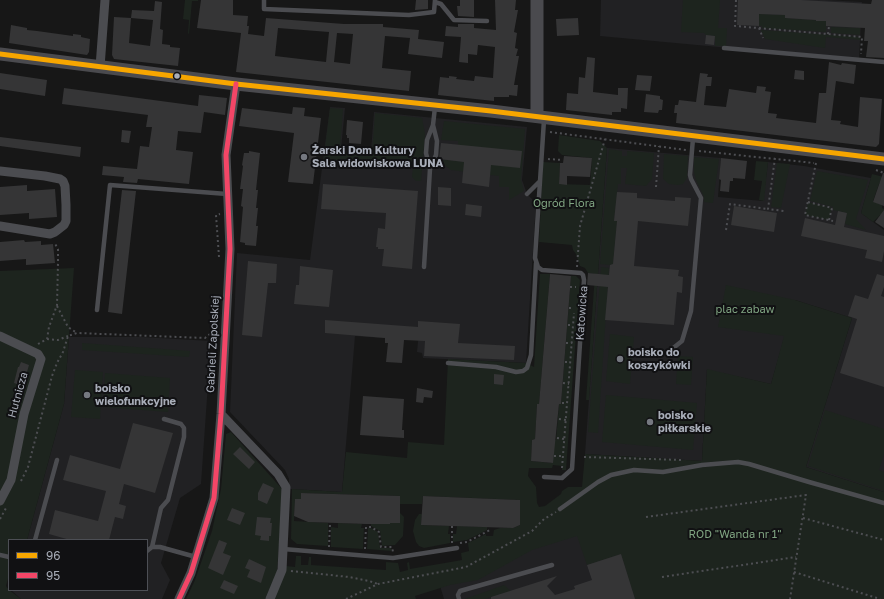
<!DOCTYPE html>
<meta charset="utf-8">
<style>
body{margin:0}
#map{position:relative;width:884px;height:599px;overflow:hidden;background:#171717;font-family:"Golos Text",sans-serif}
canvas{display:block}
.legend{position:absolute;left:8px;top:539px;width:140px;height:52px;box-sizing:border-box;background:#111113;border:1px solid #4d4f55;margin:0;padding:5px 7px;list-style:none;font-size:12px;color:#a8adb8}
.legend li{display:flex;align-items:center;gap:8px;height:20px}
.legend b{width:20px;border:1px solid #4d4f55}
</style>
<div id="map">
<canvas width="884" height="599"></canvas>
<ul class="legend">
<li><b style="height:5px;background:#f7a600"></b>96</li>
<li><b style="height:5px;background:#f34667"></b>95</li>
</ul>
</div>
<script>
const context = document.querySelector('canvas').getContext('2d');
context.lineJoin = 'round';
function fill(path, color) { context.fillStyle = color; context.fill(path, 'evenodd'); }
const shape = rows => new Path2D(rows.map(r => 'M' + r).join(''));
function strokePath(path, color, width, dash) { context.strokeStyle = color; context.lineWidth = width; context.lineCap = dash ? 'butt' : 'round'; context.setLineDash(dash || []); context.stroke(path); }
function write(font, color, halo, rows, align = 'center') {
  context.font = font + ' "Golos Text",sans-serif'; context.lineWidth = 4; context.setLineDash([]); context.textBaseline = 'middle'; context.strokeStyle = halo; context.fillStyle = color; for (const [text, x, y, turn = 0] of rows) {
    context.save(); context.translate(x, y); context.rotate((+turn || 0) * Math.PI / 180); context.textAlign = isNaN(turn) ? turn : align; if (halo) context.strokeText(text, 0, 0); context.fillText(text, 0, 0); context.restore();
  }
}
fill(shape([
 [601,0,825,0,862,2,859,60,600,36],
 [330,107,345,108,341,149,371,151,374,112,527,127,522,180,527,194,536,203,526,363,423,358,422,353,417,352,419,331,418,327,413,327,412,340,355,336,342,492,289,489,289,479,285,470,230,412,237,253,310,260],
 [607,148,721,158,718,197,763,201,768,162,804,166,871,178,861,213,884,230,884,492,806,467,852,318,795,300,771,384,707,370,702,461,585,454],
 [69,337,142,337,211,341,201,484,180,498,161,563,170,580,162,599,21,599,11,590,147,590,147,540,27,540,64,404],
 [638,483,653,599,444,599,437,576]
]), '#212123');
fill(shape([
 [185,0,198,0,198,1,192,1,189,34,188,33,189,20,183,19],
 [683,0,720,0,718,28,727,28,726,46,715,46,715,36,706,35,704,33,681,32],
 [759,14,785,15,785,18,826,21,826,32,762,28,762,26,759,26],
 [831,27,860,28,860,35,831,33],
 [761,30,860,37,860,40,826,37,825,48,765,39],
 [330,108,343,109,340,150,372,152,375,113,422,118,425,134,421,181,416,181,412,177,413,168,347,162,346,166,323,163],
 [444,121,525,129,521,180,524,191,509,200,509,187,499,187,499,176,451,170,441,163,439,159,482,164,458,145,458,141,441,140],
 [559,135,600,141,607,148,589,400,586,400,595,274,588,273,585,268,580,266,576,254,573,250,572,245,539,242,543,162,560,163,559,184,590,185,592,158,562,155,558,151],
 [609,149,622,151,622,156,627,156,627,151,654,153,652,179,646,186,625,184,627,168,621,168,621,184,618,184,614,220,617,221,613,264,610,265,600,264],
 [664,154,688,156,687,178,683,184,678,185,669,184,663,179],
 [694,157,719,159,713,203,704,202,704,197,696,180,694,172],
 [756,161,768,162,764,201,759,200,762,181,754,180],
 [777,163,790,164,781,208,771,207],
 [817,171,868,180,856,219,866,230,845,224,847,213,833,210,833,207,810,201],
 [872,174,884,177,879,184,873,201,882,205,882,208,884,209,884,213,882,216,880,215,873,222,861,213],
 [808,202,832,208,829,220,805,215],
 [601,267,609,268,598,433,588,432],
 [74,268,64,404,27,540,9,540,9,575,6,586,9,590,21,599,0,599,0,271],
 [540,274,550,274,539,404,537,404,535,439,532,440,531,461,552,463,554,440,556,440,559,404,561,404,571,276,576,276,580,280,566,470,562,470,562,466,553,465,552,468,529,468,528,476,536,487,537,503,539,507,545,506,561,494,562,491,568,487,582,487,585,454,702,461,707,369,771,384,784,336,718,327,726,285,795,300,852,318,806,467,884,492,884,599,635,599,621,554,587,565,577,536,532,550,478,580,450,585,415,596,416,599,274,599,286,566,295,567,296,556,301,556,301,565,308,565,309,557,311,557,311,565,386,570,386,562,398,563,400,572,408,570,407,563,409,562,410,569,462,560,461,553,469,551,468,543,486,534,486,536,493,536,494,530,500,528,513,528,520,525,520,500,423,496,422,504,400,504,400,496,301,493,301,499,295,500,294,521,328,523,328,546,297,544,291,539,292,489,342,492,346,452,407,458,408,442,444,445,448,359,526,363,534,367],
 [610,334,634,337,630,384,606,381],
 [82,343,190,351,189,357,82,350],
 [678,356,693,357,691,385,676,384],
 [75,370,103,372,100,419,71,417],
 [105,373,170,378,168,412,103,407],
 [606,395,697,403,693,450,602,442],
 [825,410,884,429,884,454,879,470,884,472,884,491,808,466],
 [231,432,283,490,277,572,265,599,186,599,195,580,212,531,221,489,226,434],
 [400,513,404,517,403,536,395,545,382,546,380,531,371,526,371,524,390,524,390,523,400,523],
 [419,514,422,514,421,525,449,526,448,534,450,534,450,543,424,548,419,546,416,542,413,531,415,520],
 [338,523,362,524,361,528,364,528,363,549,331,547,331,527,338,528],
 [457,526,487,527,487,530,467,540,453,542,453,534,456,534],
 [368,528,371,528,378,532,380,548,391,548,391,551,367,549],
 [504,585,511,591,485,599,465,599]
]), '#1d241e');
fill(shape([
 [201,0,233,0,233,15,248,16,247,26,249,26,248,34,264,36,266,18,344,24,383,24,383,27,419,30,418,39,444,42,442,58,408,54,410,38,385,36,382,68,411,71,409,91,236,72,241,33,197,28],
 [278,28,329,32,326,62,275,56],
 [337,33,353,34,350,64,334,62],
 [416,0,428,0,428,9,415,10],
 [460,0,474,0,474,17,458,16,457,6,460,6],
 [495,0,516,0,515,10,518,10,514,32,517,33,515,48,518,49,516,56,519,56,514,85,518,85,517,96,509,95,509,97,494,97,494,101,438,95,440,77,449,78,449,76,457,77,456,79,474,81,475,76,493,78,495,47,478,45,477,55,468,54,468,63,459,62,461,37,445,36,446,26,458,27,458,24,474,24,474,28,496,30],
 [738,0,801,0,871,4,872,0,884,0,884,58,866,57,868,41,864,41,865,28,826,26,826,21,816,21,816,20,785,18,785,15,759,14,759,26,737,25],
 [155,1,162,2,160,29,163,30,162,44,170,45,170,47,180,48,178,66,114,59,112,55,114,17,131,18,129,43,150,46,153,20,131,18,132,10,154,11],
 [578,18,579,35,557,36,556,19],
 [11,25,27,28,27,30,37,31,73,36,73,34,81,35,81,37,90,39,89,52,87,55,9,43],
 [706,35,715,36,714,45,705,44],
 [587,57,595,58,593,92,618,95,618,88,628,88,627,109,621,108,621,112,612,112,612,115,566,110,567,93,578,94,579,77,585,78],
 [829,62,841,65,842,63,856,65,854,84,836,81,831,120,841,121,840,124,858,127,860,97,882,99,879,144,876,147,676,123,677,113,674,113,675,105,678,105,679,100,696,102,700,73,708,74,707,77,712,77,711,86,706,86,704,105,726,107,729,89,756,93,757,86,766,87,765,91,771,92,768,113,777,114,776,118,816,123,819,93,826,93],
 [795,70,804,71,804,80,794,79],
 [0,73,47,80,45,96,0,89],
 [637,75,652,76,650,91,635,90],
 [64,88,198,106,199,95,227,98,225,115,204,112,201,133,178,131,176,150,193,152,189,184,138,179,137,183,123,182,124,177,102,175,103,166,137,169,140,146,149,147,152,127,146,127,148,115,62,104],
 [646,94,660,96,660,99,663,100,662,110,659,110,658,113,644,112],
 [293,107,305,108,304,116,321,118,313,184,288,182,294,133,239,126,242,108,292,114],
 [347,120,363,122,361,144,349,143,349,138,347,138,347,135,346,135],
 [122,130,131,131,129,143,121,142],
 [0,137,81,147,80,157,0,146],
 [441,143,522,151,520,168,491,165,489,187,462,183,464,162,439,159],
 [249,151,260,153,256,190,258,190,256,208,258,208,256,226,258,226,256,246,245,245,245,243,240,242,243,207,241,206,243,189,240,189,243,166,242,165,244,153,249,153],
 [564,156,592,158,590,177,567,176,567,185,559,184,560,163,563,163],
 [721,158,747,161,745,179,733,178,733,181,730,181,729,192,720,191,721,180,719,179],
 [883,173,884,173,884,206,873,202],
 [323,184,418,191,412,269,382,266,384,249,378,249,378,247,376,247,378,228,385,229,386,213,321,209],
 [27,185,27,191,55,189,57,217,29,219,29,213,0,215,0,187],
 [438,187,451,188,451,206,438,205],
 [122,190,136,191,122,314,108,312],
 [617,192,637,193,637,198,675,201,675,197,691,198,688,226,638,221,634,266,679,270,678,276,683,277,682,293,677,292,674,325,605,320,608,287,587,285,588,273,609,275,610,265,613,264,617,221,614,221],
 [466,204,482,206,481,217,465,215],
 [734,206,777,213,774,232,731,225],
 [884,210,884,228,875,222],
 [838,211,847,213,844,227,884,236,884,251,882,262,865,258,867,250,801,236,805,218,835,225],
 [24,240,25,242,41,241,41,245,53,244,55,263,26,265,26,259,0,261,0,242],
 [248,261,277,264,276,283,268,283,262,337,242,335],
 [300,266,333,270,329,307,294,304,296,285,299,285],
 [550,274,571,276,561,404,559,404,553,463,531,461,532,440,535,439,537,404,539,404],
 [877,274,884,276,884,287,881,296,884,297,884,387,840,373,857,319,848,316,855,295,868,299],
 [325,320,418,327,418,321,460,324,458,343,515,346,514,360,424,356,425,341,404,340,402,363,386,362,388,343,385,343,385,338,325,333],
 [21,362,29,365,23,386,14,383,18,367,19,367],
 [494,374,504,375,503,385,494,384],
 [417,388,433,391,432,398,424,397,423,403,416,402],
 [363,396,404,399,402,430,404,430,404,438,360,435],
 [133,423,173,433,155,493,124,484,119,504,126,506,123,519,115,517,109,540,70,540,49,534,55,510,98,521,106,491,63,480,70,455,120,469],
 [240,447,255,462,249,469,233,454],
 [263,483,274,488,267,504,258,500,258,493],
 [301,493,400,496,400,523,390,523,390,524,366,524,308,522,294,516,295,499,301,499],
 [423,496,520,500,520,525,513,528,421,525],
 [232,508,245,513,240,525,227,520],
 [257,517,271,518,270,523,272,523,271,536,269,536,269,541,260,540,261,536,255,535],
 [219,540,227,543,223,553,231,556,223,575,208,568],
 [621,554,635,599,491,599,491,597,557,576,547,586,555,595,575,589,574,586,592,580,587,565],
 [249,559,266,567,261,583,247,577,250,570,245,568],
 [224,580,238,586,234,594,220,588]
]), '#353536');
strokePath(shape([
 [736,0,735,26,862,37,861,54],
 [759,28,763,38],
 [828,34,829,26],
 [550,132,686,150],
 [699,151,814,163],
 [775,158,768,209,784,211],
 [548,159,562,160],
 [816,163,805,215,833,221],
 [876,170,884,173],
 [656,187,659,146],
 [808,202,832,208,829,220],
 [726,230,730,204,768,209],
 [219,257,216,215,220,214],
 [577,267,580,226,605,139],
 [570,287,576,287],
 [57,306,68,327,77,333],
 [569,308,574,308],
 [568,325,573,325],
 [47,339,58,340,68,336],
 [566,343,572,343],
 [38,344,47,339,49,327,57,305,58,262,58,249,54,242],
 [565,362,570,362],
 [563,383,569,384],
 [562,403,567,403],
 [559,419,566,420],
 [557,438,564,439],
 [554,456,563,456],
 [584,457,683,460],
 [562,468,574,313],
 [21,481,28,467,52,376,57,363,63,352,68,336,77,333,205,338,216,329],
 [646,517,806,495,790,599],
 [803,518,884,540],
 [0,519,6,508],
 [452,543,452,526],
 [460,543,467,542,490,530,490,528],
 [329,547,330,524],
 [365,549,366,527,371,527,379,532,381,547,392,547,393,552],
 [291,571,349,577,369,581,378,584],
 [794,572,880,599],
 [662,577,796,557],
 [346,599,378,584,466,567,532,531,544,519,556,512]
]), '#4d4e52', 2, [2, 3]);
strokePath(shape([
 [264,0,264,9,409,15,434,12,435,0],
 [435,2,441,4,454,20,487,21],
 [724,48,884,62],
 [430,169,436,155,437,141,433,125],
 [527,194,539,182],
 [424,267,430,169,426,153,427,140,433,125,435,107],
 [97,310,110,185,227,194],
 [672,349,682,341,691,311,701,198,691,179,690,175,693,138],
 [448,363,496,367,516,372,523,371,527,368,531,355,536,263],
 [544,477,562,478,572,469,584,280,583,275,581,273,542,270,538,267,535,258,544,120],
 [560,509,598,482,611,475,634,470,663,472,702,465,738,462,749,464,809,482,884,503],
 [35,540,57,460],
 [152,547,161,508,168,500,184,437,184,428,181,424,164,419],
 [283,549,393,558,457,548],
 [147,551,152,547,160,547,196,557],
 [0,555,9,557],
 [459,599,458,595,460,591,552,565]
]), '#4b4c50', 4.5);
strokePath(shape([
 [100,67,105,0],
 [0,171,45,176,60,179,63,181,65,186,66,205,66,221,64,225,55,232,50,234,0,226],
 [0,336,38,354,41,359,24,414,11,480,0,501],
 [221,414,278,474,286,487,282,570,270,599],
 [179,599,191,573,214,498,221,414,230,249,226,155,236,84]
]), '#4b4c50', 9);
strokePath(shape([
 [537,0,537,116],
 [0,54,236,84,491,111,884,159]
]), '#4a4a4e', 13);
strokePath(shape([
 [0,54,236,84,491,111,884,159]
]), '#f7a600', 5);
strokePath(shape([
 [179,599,191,573,214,498,221,414,230,249,226,155,236,84]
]), '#f34667', 5);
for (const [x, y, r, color] of [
 [177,76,3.5,"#a8adb8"],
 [304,157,4,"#757880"],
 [620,359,4,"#757880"],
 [87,395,4,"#757880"],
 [650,422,4,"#757880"]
]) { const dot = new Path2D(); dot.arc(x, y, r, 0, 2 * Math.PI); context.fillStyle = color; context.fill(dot); strokePath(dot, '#111113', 1.5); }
write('bold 11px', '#a8adb8', '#111113', [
 ["Żarski Dom Kultury",312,151],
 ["Sala widowiskowa LUNA",312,164],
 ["boisko do",628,353],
 ["koszykówki",628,366],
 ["boisko",95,389],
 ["wielofunkcyjne",95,402],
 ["boisko",658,416],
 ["piłkarskie",658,429]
], 'left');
write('11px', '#7fa381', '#111113', [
 ["Ogród Flora",564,204],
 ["plac zabaw",745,310],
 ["ROD \"Wanda nr 1\"",735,535]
]);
write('11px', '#a8adb8', '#111113', [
 ["Katowicka",582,313,-86],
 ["Gabrieli Zapolskiej",213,344,-87],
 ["Hutnicza",18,395,-74]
]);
</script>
